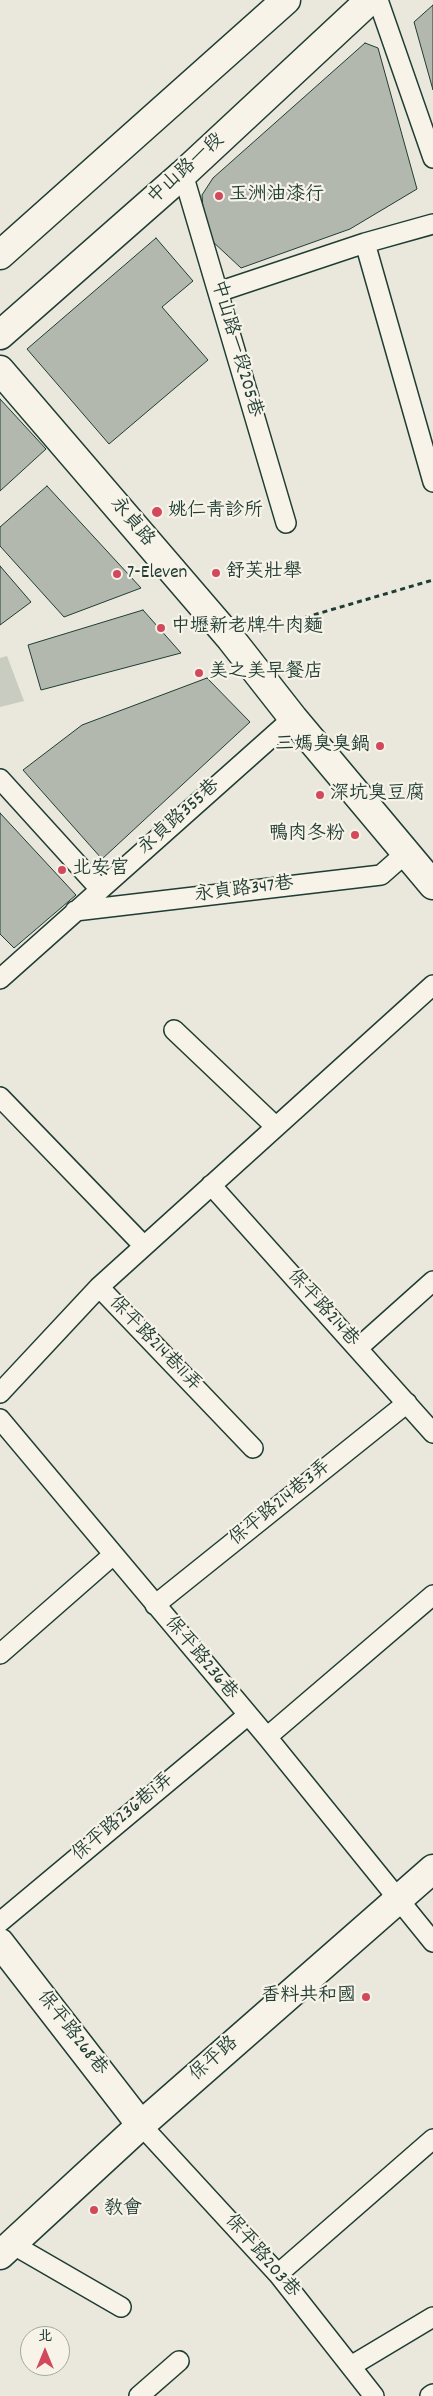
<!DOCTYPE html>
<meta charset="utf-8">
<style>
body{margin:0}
#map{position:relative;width:433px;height:2396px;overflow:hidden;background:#eae8dd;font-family:Dekko,"LXGW WenKai TC",sans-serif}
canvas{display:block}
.north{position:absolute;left:20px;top:2326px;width:50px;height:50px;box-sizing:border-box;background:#f7f3e8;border:1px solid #a1aaa0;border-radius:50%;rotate:0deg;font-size:14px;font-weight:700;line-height:20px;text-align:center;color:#1f3d34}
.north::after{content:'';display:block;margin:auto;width:18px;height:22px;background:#d1495b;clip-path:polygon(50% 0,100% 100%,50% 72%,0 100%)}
</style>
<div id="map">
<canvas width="433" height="2396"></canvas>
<div class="north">北</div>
</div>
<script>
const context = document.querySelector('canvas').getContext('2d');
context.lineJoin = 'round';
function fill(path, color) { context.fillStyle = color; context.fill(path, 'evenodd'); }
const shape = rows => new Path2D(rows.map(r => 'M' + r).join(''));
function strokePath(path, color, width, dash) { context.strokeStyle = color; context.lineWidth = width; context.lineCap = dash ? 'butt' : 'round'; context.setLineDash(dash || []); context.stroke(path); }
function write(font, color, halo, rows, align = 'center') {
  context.font = font + ' Dekko,"LXGW WenKai TC",sans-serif'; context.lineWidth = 4.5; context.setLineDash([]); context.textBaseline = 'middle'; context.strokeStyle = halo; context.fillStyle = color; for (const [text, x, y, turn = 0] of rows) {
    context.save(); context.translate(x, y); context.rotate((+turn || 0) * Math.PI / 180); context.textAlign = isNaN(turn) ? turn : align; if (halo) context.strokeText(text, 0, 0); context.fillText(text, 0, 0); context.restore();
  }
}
fill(shape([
 [7,656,24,701,0,707,0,658]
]), '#c8ccc1');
const building = shape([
 [433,5,433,90,414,22,433,5],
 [365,43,378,48,417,189,350,229,241,268,211,240,203,210,202,195,213,178,365,43],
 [156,238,193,281,162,307,208,360,109,444,27,349,156,238],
 [0,399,46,449,0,491,0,399],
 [47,486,141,588,64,617,0,546,0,527,47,486],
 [0,566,31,602,0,625,0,566],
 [143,610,181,653,41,690,28,645,143,610],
 [207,678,250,722,102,859,23,770,82,725,207,678],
 [0,813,76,895,14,948,0,934,0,813]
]);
fill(building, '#b2b8ae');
strokePath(building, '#1f3d34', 1);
const lane = shape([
 [378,0,433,158],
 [183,174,286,523],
 [365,243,433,482],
 [218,292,365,243,433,224],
 [0,779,100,889],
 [75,911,381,875,406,853],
 [0,979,293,718],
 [174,1030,275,1126],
 [0,1097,144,1246],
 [211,1185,433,1433],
 [99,1287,253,1448],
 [358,1348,433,1281],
 [0,1393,99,1287,433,985],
 [0,1419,267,1737,433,1942],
 [155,1605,407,1403],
 [0,1654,113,1555],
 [267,1737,433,1595],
 [0,1922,248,1715],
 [141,2125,278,2274,374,2396],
 [12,2244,121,2307],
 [278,2274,433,2139],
 [351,2366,433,2317],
 [139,2396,179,2361],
 [430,2396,433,2394]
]);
const street = shape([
 [0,370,231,639,293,718,433,885],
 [0,1943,141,2125],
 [0,2255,141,2125,433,1869]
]);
const secondary = shape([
 [0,255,286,0],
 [0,335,183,174,370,0]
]);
strokePath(lane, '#1f3d34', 22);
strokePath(street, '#1f3d34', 31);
strokePath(secondary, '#1f3d34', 31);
strokePath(shape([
 [262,630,433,580]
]), '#1f3d34', 3, [5, 4]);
strokePath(lane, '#f7f3e8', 19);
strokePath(street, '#f7f3e8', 28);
strokePath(secondary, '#f7f3e8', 28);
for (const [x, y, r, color] of [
 [219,196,5,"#d1495b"],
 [157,512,6,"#d1495b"],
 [216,573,5,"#d1495b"],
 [117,574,5,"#d1495b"],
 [161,628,5,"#d1495b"],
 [199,673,5,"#d1495b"],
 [380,746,5,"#d1495b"],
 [320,795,5,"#d1495b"],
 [355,835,5,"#d1495b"],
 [62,870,5,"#d1495b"],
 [366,1997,5,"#d1495b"],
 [94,2210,5,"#d1495b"]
]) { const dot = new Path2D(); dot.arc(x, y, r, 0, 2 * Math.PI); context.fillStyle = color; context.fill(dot); strokePath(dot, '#f7f3e8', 2); }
write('19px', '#1f3d34', '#f7f3e8', [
 ["中山路一段",187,170,-42],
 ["中山路一段205巷",235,349,74],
 ["永貞路",131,523,50],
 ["永貞路355巷",180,818,-42],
 ["永貞路347巷",244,891,-7],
 ["保平路214巷",322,1309,48],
 ["保平路214巷11弄",154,1345,46],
 ["保平路214巷3弄",281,1504,-39],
 ["保平路236巷",200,1659,50],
 ["保平路236巷1弄",124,1818,-40],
 ["保平路268巷",71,2034,52],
 ["保平路",215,2060,-41],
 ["保平路203巷",261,2257,49]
]);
write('19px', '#1f3d34', '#f7f3e8', [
 ["玉洲油漆行",229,196],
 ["姚仁青診所",168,512],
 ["舒芙壯舉",226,573],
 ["7-Eleven",127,574],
 ["中壢新老牌牛肉麵",171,628],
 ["美之美早餐店",209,673],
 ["三媽臭臭鍋",370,746,"right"],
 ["深坑臭豆腐",330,795],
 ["鴨肉冬粉",345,835,"right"],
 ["北安宮",72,870],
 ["香料共和國",356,1997,"right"],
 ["教會",104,2210]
], 'left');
</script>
